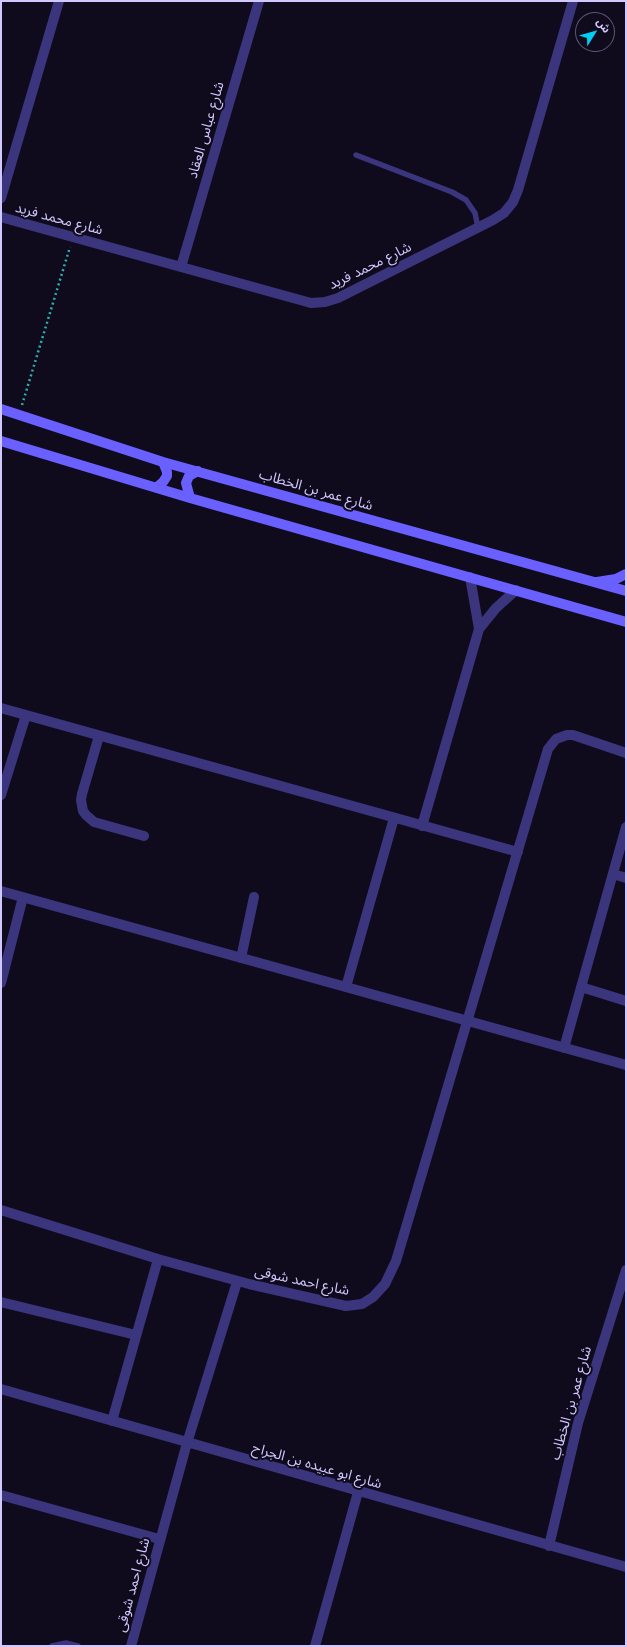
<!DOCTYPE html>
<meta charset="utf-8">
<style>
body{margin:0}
#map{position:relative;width:627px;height:1647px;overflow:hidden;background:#0f0b1d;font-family:Inter,"Noto Sans Arabic",sans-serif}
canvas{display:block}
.frame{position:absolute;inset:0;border:2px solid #d1c8ff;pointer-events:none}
.north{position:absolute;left:575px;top:12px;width:40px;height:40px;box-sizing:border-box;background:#0f0b1d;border:1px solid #5d5777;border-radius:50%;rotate:53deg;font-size:11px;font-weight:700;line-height:16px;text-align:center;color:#d1c8ff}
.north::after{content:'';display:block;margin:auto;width:14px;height:18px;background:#00cff3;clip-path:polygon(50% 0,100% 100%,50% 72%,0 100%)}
</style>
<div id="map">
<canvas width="627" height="1647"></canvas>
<div class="frame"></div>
<div class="north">ش</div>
</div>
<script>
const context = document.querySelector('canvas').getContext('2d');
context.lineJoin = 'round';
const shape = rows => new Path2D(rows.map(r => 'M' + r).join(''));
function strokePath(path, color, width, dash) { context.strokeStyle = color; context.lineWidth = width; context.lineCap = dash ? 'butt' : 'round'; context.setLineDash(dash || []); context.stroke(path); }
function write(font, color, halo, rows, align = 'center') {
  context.font = font + ' Inter,"Noto Sans Arabic",sans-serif'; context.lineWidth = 4; context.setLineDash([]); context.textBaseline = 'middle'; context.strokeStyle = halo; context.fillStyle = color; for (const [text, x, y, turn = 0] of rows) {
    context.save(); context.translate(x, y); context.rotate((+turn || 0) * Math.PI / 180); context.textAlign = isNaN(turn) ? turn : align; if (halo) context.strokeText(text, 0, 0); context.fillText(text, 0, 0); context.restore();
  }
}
strokePath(shape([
 [22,405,70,247]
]), '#2bb0ae', 2.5, [2, 3]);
strokePath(shape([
 [356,155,452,192,466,200,475,213,478,228],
 [52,1646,66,1643,78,1646]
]), '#3b357d', 5.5);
strokePath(shape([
 [1,198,59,1],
 [1,217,311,303,325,302,338,298,493,220,504,213,513,202,518,190,573,1],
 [181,267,259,1],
 [470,577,479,629],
 [1,708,518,852],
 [99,736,82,794,81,800,83,811,86,815,94,822,144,836],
 [1,795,26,715],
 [422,826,479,629,496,608,516,590],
 [613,874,626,878],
 [1,891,626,1065],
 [241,958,254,897],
 [1,983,23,897],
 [346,987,394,818],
 [581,987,626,1001],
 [564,1048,626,827],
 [1,1210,158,1259,249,1284,346,1306,362,1304,373,1297,385,1284,396,1261,548,749,556,739,567,735,573,735,626,753],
 [1,1302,136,1335],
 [1,1389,626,1567],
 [112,1421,158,1259],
 [1,1495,159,1539],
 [549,1546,578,1423,626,1270],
 [131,1646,187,1443,237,1282],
 [315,1646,358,1492]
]), '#3b357d', 10);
strokePath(shape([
 [1,409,163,462,626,591],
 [1,441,190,498,626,622],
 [157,487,163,482,167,476,167,472,163,462],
 [190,498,186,483,189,476,198,471],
 [597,582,616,579,626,574]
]), '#6a5fff', 10);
write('14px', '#d1c8ff', '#0f0b1d', [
 ["شارع عباس العقاد",206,130,-74],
 ["شارع محمد فريد",59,219,15],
 ["شارع محمد فريد",370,266,-26],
 ["شارع عمر بن الخطاب",316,490,16],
 ["شارع احمد شوقى",302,1281,12],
 ["شارع عمر بن الخطاب",571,1403,-74],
 ["شارع ابو عبيده بن الجراح",317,1466,16],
 ["شارع احمد شوقى",133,1585,-75]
]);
</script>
